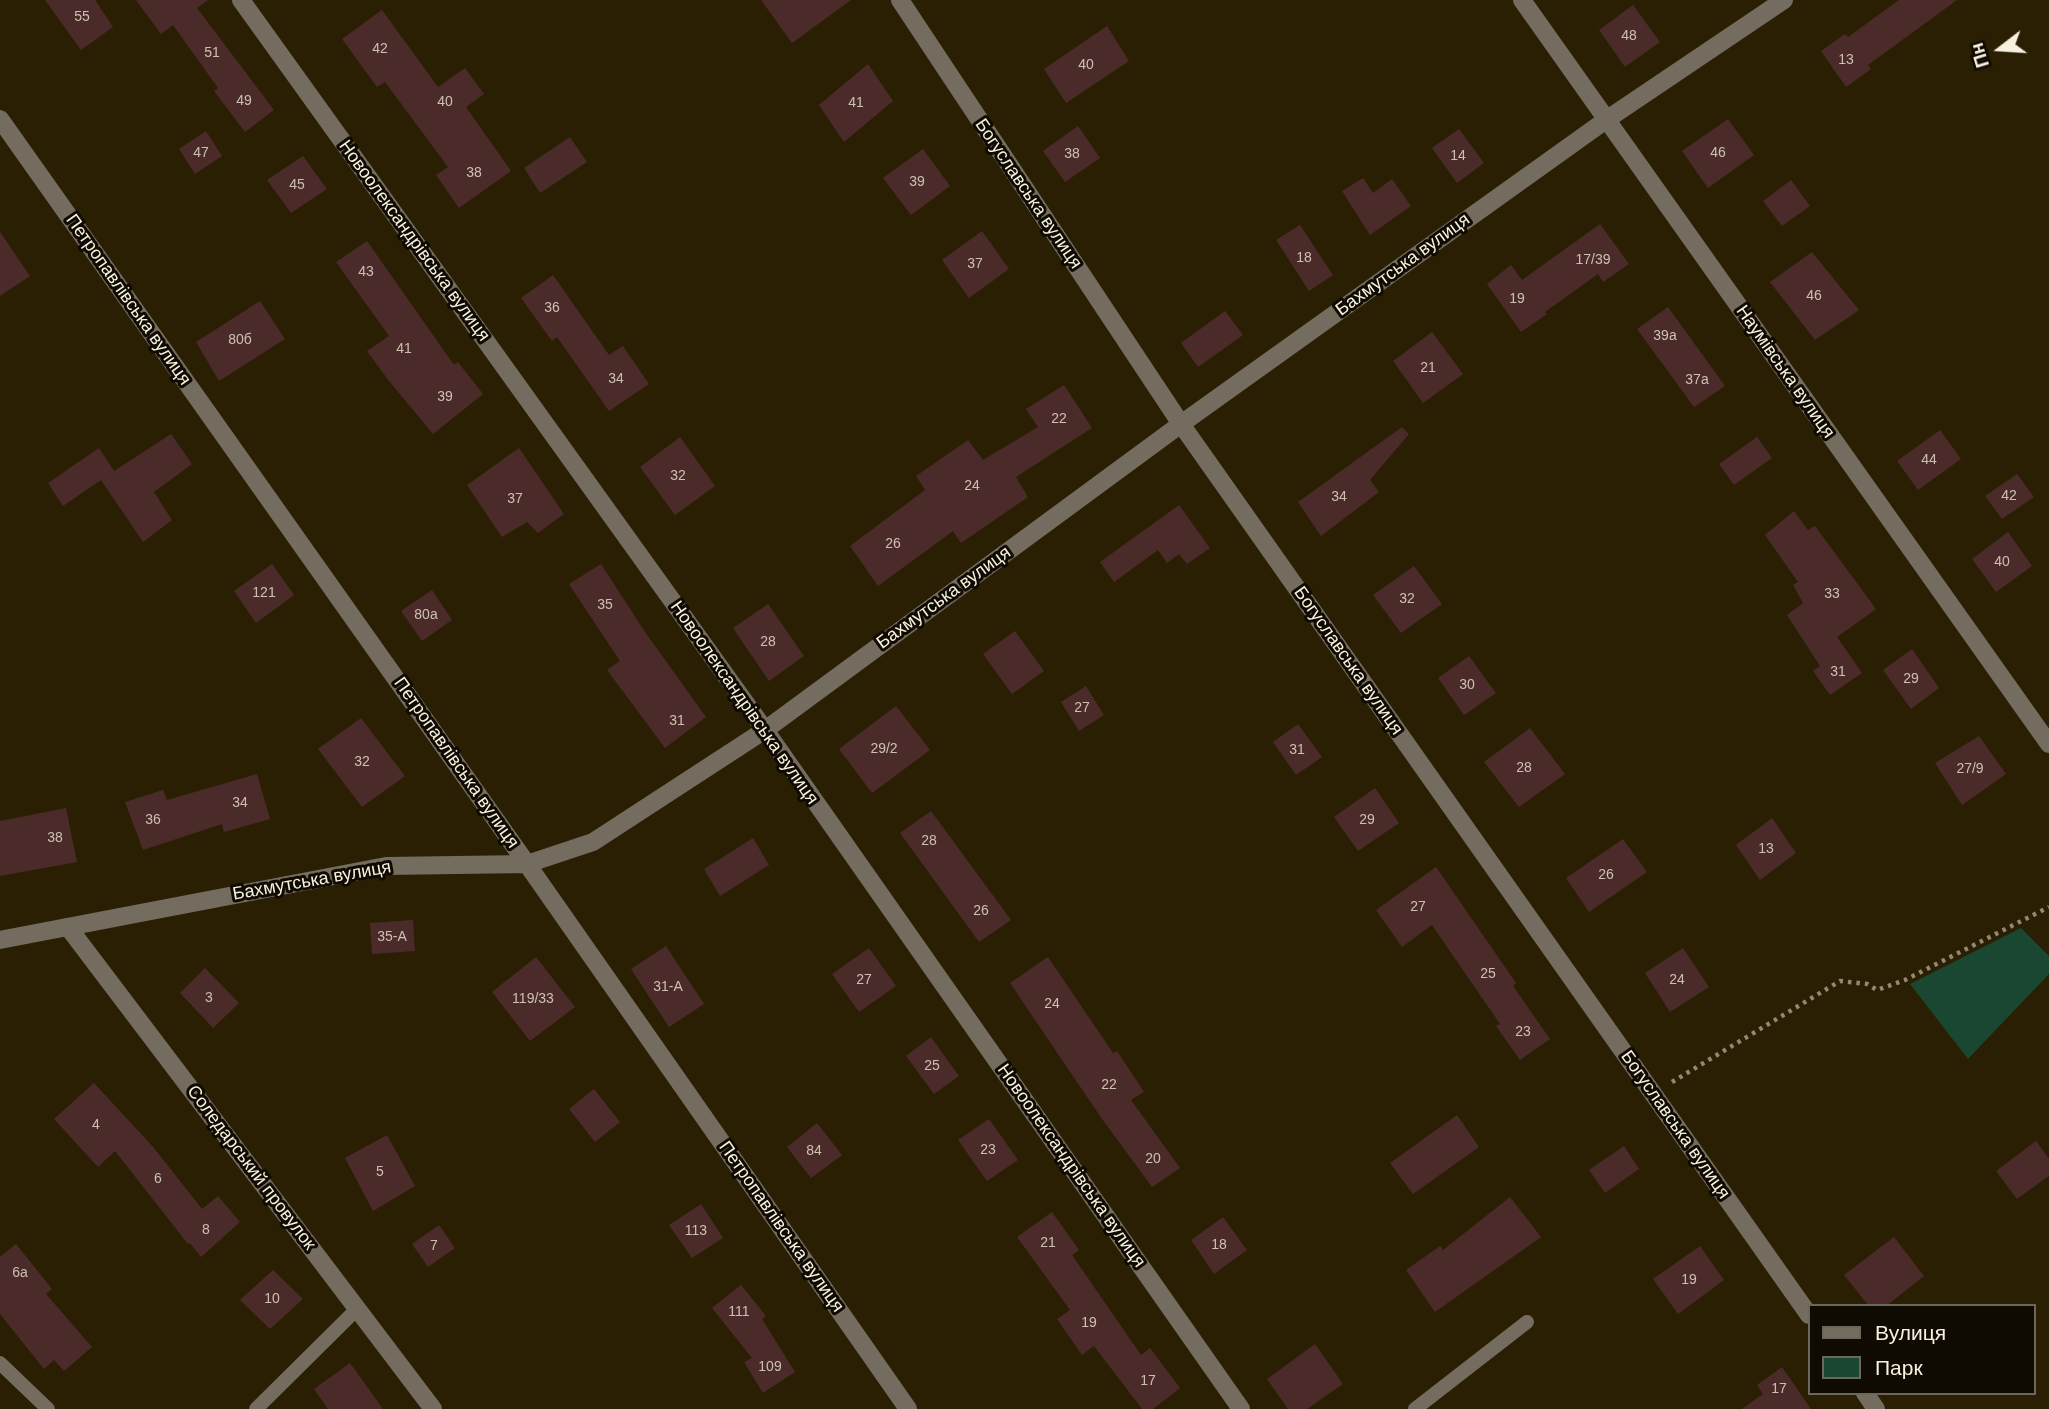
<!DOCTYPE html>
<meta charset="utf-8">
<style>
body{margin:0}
#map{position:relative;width:2049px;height:1409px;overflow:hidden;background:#2a1f02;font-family:Helvetica,sans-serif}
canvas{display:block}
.legend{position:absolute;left:1808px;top:1304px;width:228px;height:91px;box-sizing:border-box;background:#0f0a02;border:2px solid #6c665b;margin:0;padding:9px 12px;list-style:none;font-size:21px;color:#f8f1e0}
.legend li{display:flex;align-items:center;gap:14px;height:35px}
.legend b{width:35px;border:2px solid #6c665b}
.north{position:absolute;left:1965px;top:14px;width:70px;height:70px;-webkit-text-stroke:5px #0f0a02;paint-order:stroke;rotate:253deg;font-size:19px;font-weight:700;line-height:28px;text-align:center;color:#f8f1e0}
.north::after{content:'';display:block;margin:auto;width:24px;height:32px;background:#f8f1e0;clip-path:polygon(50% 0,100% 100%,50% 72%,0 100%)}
</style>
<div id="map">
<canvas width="2049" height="1409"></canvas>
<ul class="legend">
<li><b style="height:9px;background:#746c5f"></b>Вулиця</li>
<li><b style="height:19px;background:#194731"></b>Парк</li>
</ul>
<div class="north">Пн</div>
</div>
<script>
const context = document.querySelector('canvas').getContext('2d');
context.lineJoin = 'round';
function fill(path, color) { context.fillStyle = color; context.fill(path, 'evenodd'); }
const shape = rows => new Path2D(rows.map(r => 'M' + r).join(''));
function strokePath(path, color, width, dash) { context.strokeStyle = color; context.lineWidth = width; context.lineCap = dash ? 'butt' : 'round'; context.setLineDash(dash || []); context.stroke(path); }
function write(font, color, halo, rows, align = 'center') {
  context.font = font + ' Helvetica,sans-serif'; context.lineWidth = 6; context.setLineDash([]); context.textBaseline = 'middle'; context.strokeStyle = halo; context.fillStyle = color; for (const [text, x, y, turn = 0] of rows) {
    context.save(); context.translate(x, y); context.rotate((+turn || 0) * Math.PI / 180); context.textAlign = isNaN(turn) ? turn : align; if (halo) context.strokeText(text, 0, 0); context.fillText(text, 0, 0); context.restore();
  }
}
fill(shape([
 [2021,928,2049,956,2049,974,1968,1059,1910,984]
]), '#194731');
fill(shape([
 [45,0,95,0,113,27,81,50],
 [136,0,208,0,197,8,274,110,245,132,214,91,218,88,173,25,161,34],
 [761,0,851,0,792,43],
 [1899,0,1957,0,1868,65,1871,69,1846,87,1821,51,1845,34,1848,37],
 [1633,5,1660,42,1625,67,1599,30],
 [382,10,438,87,465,68,484,94,466,107,511,171,459,208,436,175,448,167,385,82,377,87,342,39],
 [1107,26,1129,61,1066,103,1044,69],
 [868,64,893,101,844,142,819,105],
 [1728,119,1754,155,1708,188,1682,151],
 [1078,126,1100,158,1065,182,1043,151],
 [1459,129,1484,163,1457,183,1432,148],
 [206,131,222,156,195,174,179,149],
 [570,137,587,162,540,193,524,168],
 [923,149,950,186,911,215,883,178],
 [303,156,327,189,291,213,267,180],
 [1363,178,1373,193,1392,179,1411,206,1370,235,1342,191],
 [1791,180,1810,206,1782,226,1763,201],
 [1600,224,1629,264,1603,282,1598,274,1545,312,1547,314,1521,332,1487,284,1511,265,1522,280],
 [1300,225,1333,275,1309,291,1276,240],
 [982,231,1009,269,969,298,942,260],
 [0,232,30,276,0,296],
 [367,241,454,365,458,362,483,394,433,434,389,381,367,351,389,336,336,262],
 [1812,252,1859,310,1815,340,1770,282],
 [553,275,609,355,623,346,649,384,609,411,557,337,552,341,521,298],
 [260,301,285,339,219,381,196,342],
 [1668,307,1725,386,1694,407,1637,329],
 [1225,311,1243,335,1198,367,1181,343],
 [1432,332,1463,374,1423,403,1393,361],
 [1064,385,1092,428,1016,477,1028,497,961,543,953,531,878,586,850,546,925,490,916,476,968,440,983,460,1038,427,1026,409],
 [1402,427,1409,434,1370,480,1379,492,1321,536,1298,502],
 [1940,430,1961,459,1918,490,1897,461],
 [171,434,192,464,154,492,172,520,143,542,101,480,63,506,48,483,99,448,114,471],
 [680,437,715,486,675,515,640,467],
 [1757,437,1772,458,1734,485,1719,464],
 [519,448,564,514,538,533,527,522,502,537,467,485],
 [2017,474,2034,497,2002,519,1985,496],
 [1179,505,1210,548,1187,564,1179,554,1167,563,1158,550,1114,582,1100,562],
 [1794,511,1808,530,1815,526,1876,609,1837,637,1862,673,1830,695,1813,671,1820,666,1787,615,1803,603,1793,585,1798,582,1765,535],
 [2008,532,2032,566,1996,592,1972,559],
 [272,564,294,595,256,623,234,591],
 [601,564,645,632,706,717,665,748,607,670,620,661,569,584],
 [1414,566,1442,604,1401,633,1373,595],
 [432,590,452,620,422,641,401,611],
 [768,604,804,656,769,681,733,628],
 [1015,631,1044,671,1012,694,983,654],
 [1912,649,1939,688,1911,709,1883,670],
 [1469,656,1496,693,1464,715,1438,678],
 [1086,686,1104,715,1079,731,1061,702],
 [896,706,930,750,872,793,839,749],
 [361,718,405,776,362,807,318,749],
 [1298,724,1322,757,1296,775,1273,742],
 [1530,728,1565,774,1519,807,1484,762],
 [1979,736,2006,774,1962,805,1935,763],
 [257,774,270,819,224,832,222,824,143,850,125,802,163,790,167,800],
 [1375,788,1399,823,1358,851,1334,817],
 [66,808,77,862,0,876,0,821],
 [931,811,1011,920,979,942,900,833],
 [1772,818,1796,853,1760,880,1736,845],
 [753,838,769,865,720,896,704,869],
 [1623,839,1647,872,1589,912,1566,878],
 [1436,867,1516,983,1513,986,1550,1039,1520,1060,1496,1026,1500,1024,1432,925,1402,947,1376,910],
 [413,920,415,951,372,954,370,923],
 [666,946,704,1004,669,1027,631,969],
 [869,948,896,986,859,1012,832,974],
 [1683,948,1709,987,1670,1012,1645,973],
 [536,957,575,1007,530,1041,492,992],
 [1048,957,1113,1053,1117,1051,1144,1092,1131,1100,1180,1168,1152,1187,1102,1119,1010,983],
 [205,968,239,1003,213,1028,180,993],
 [931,1037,959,1076,934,1094,906,1056],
 [94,1083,154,1148,202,1209,218,1196,240,1222,201,1257,190,1243,188,1244,115,1151,98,1167,54,1119],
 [594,1089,620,1122,595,1142,569,1109],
 [1457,1115,1479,1147,1413,1194,1390,1163],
 [989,1119,1018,1160,987,1181,958,1140],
 [817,1123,842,1155,811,1178,787,1147],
 [387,1135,415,1186,373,1211,345,1158],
 [2036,1141,2049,1159,2049,1176,2017,1199,1996,1171],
 [1624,1146,1639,1169,1605,1193,1589,1170],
 [1510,1197,1541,1237,1435,1312,1406,1270,1440,1246,1443,1250],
 [701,1204,723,1238,692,1258,669,1225],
 [1052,1212,1079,1250,1072,1255,1141,1355,1150,1348,1180,1388,1153,1409,1142,1409,1094,1346,1082,1355,1057,1319,1070,1310,1017,1237],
 [1223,1217,1247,1250,1214,1274,1191,1240],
 [439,1225,455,1248,428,1267,412,1244],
 [1894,1237,1924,1276,1886,1306,1869,1306,1844,1275],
 [16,1244,52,1289,46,1294,92,1347,64,1371,54,1360,44,1369,0,1314,0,1257],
 [1700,1246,1724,1280,1678,1314,1653,1279],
 [273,1270,303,1299,270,1329,240,1300],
 [741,1285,766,1316,762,1319,795,1372,763,1393,744,1362,752,1358,712,1308],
 [1315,1344,1343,1384,1307,1409,1288,1409,1267,1379],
 [350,1363,383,1409,328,1409,314,1389],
 [1782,1367,1811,1409,1742,1409,1763,1394,1757,1385]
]), '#4b2b2a');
strokePath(shape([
 [1672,1082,1840,981,1867,984,1877,990,1905,980,2049,907]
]), '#928973', 4.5, [3.5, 5]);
strokePath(shape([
 [0,1363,48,1409],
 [256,1409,357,1309],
 [1415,1409,1527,1322]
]), '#746c5f', 14);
strokePath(shape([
 [241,0,765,730,1241,1409],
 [900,0,1181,424,1809,1315],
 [1522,0,2049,744],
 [0,119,527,864],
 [68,927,433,1409],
 [1865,1393,1876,1409]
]), '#746c5f', 18);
strokePath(shape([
 [527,864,908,1409],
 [0,940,386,866,527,864,593,842,765,730,1181,424,1606,120,1784,0]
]), '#746c5f', 18);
write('14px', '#cdc0b2', null, [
 ["55",82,17],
 ["48",1629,36],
 ["42",380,49],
 ["51",212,53],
 ["13",1846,60],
 ["40",1086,65],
 ["49",244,101],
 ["40",445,102],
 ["41",856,103],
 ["47",201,153],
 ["46",1718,153],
 ["38",1072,154],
 ["14",1458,156],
 ["38",474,173],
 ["39",917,182],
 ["45",297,185],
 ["18",1304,258],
 ["17/39",1593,260],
 ["37",975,264],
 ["43",366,272],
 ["46",1814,296],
 ["19",1517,299],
 ["36",552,308],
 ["39а",1665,336],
 ["80б",240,340],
 ["41",404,349],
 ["21",1428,368],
 ["34",616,379],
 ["37а",1697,380],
 ["39",445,397],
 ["22",1059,419],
 ["44",1929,460],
 ["32",678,476],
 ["24",972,486],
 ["42",2009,496],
 ["34",1339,497],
 ["37",515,499],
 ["26",893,544],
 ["40",2002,562],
 ["121",264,593],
 ["33",1832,594],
 ["32",1407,599],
 ["35",605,605],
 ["80а",426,615],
 ["28",768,642],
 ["31",1838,672],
 ["29",1911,679],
 ["30",1467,685],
 ["27",1082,708],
 ["31",677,721],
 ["29/2",884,749],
 ["31",1297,750],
 ["32",362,762],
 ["28",1524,768],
 ["27/9",1970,769],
 ["34",240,803],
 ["36",153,820],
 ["29",1367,820],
 ["38",55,838],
 ["28",929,841],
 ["13",1766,849],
 ["26",1606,875],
 ["27",1418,907],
 ["26",981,911],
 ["35-А",392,937],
 ["25",1488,974],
 ["27",864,980],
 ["24",1677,980],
 ["31-А",668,987],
 ["3",209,998],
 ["119/33",533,999],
 ["24",1052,1004],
 ["23",1523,1032],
 ["25",932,1066],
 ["22",1109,1085],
 ["4",96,1125],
 ["23",988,1150],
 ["84",814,1151],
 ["20",1153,1159],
 ["5",380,1172],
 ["6",158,1179],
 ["8",206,1230],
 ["113",696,1231],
 ["21",1048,1243],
 ["18",1219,1245],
 ["7",434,1246],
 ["6а",20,1273],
 ["19",1689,1280],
 ["10",272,1299],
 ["111",739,1312],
 ["19",1089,1323],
 ["109",770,1367],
 ["17",1148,1381],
 ["17",1779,1389]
]);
write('18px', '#f8f1e0', '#0f0a02', [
 ["Богуславська вулиця",1028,194,56],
 ["Новоолександрівська вулиця",414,241,54],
 ["Бахмутська вулиця",1403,265,-36],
 ["Петропавлівська вулиця",128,300,55],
 ["Наумівська вулиця",1785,372,55],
 ["Бахмутська вулиця",944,598,-36],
 ["Богуславська вулиця",1348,661,55],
 ["Новоолександрівська вулиця",744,703,55],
 ["Петропавлівська вулиця",456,763,55],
 ["Бахмутська вулиця",312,881,-10],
 ["Богуславська вулиця",1675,1125,55],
 ["Новоолександрівська вулиця",1071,1166,55],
 ["Соледарський провулок",251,1168,53],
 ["Петропавлівська вулиця",781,1227,55]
]);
</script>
